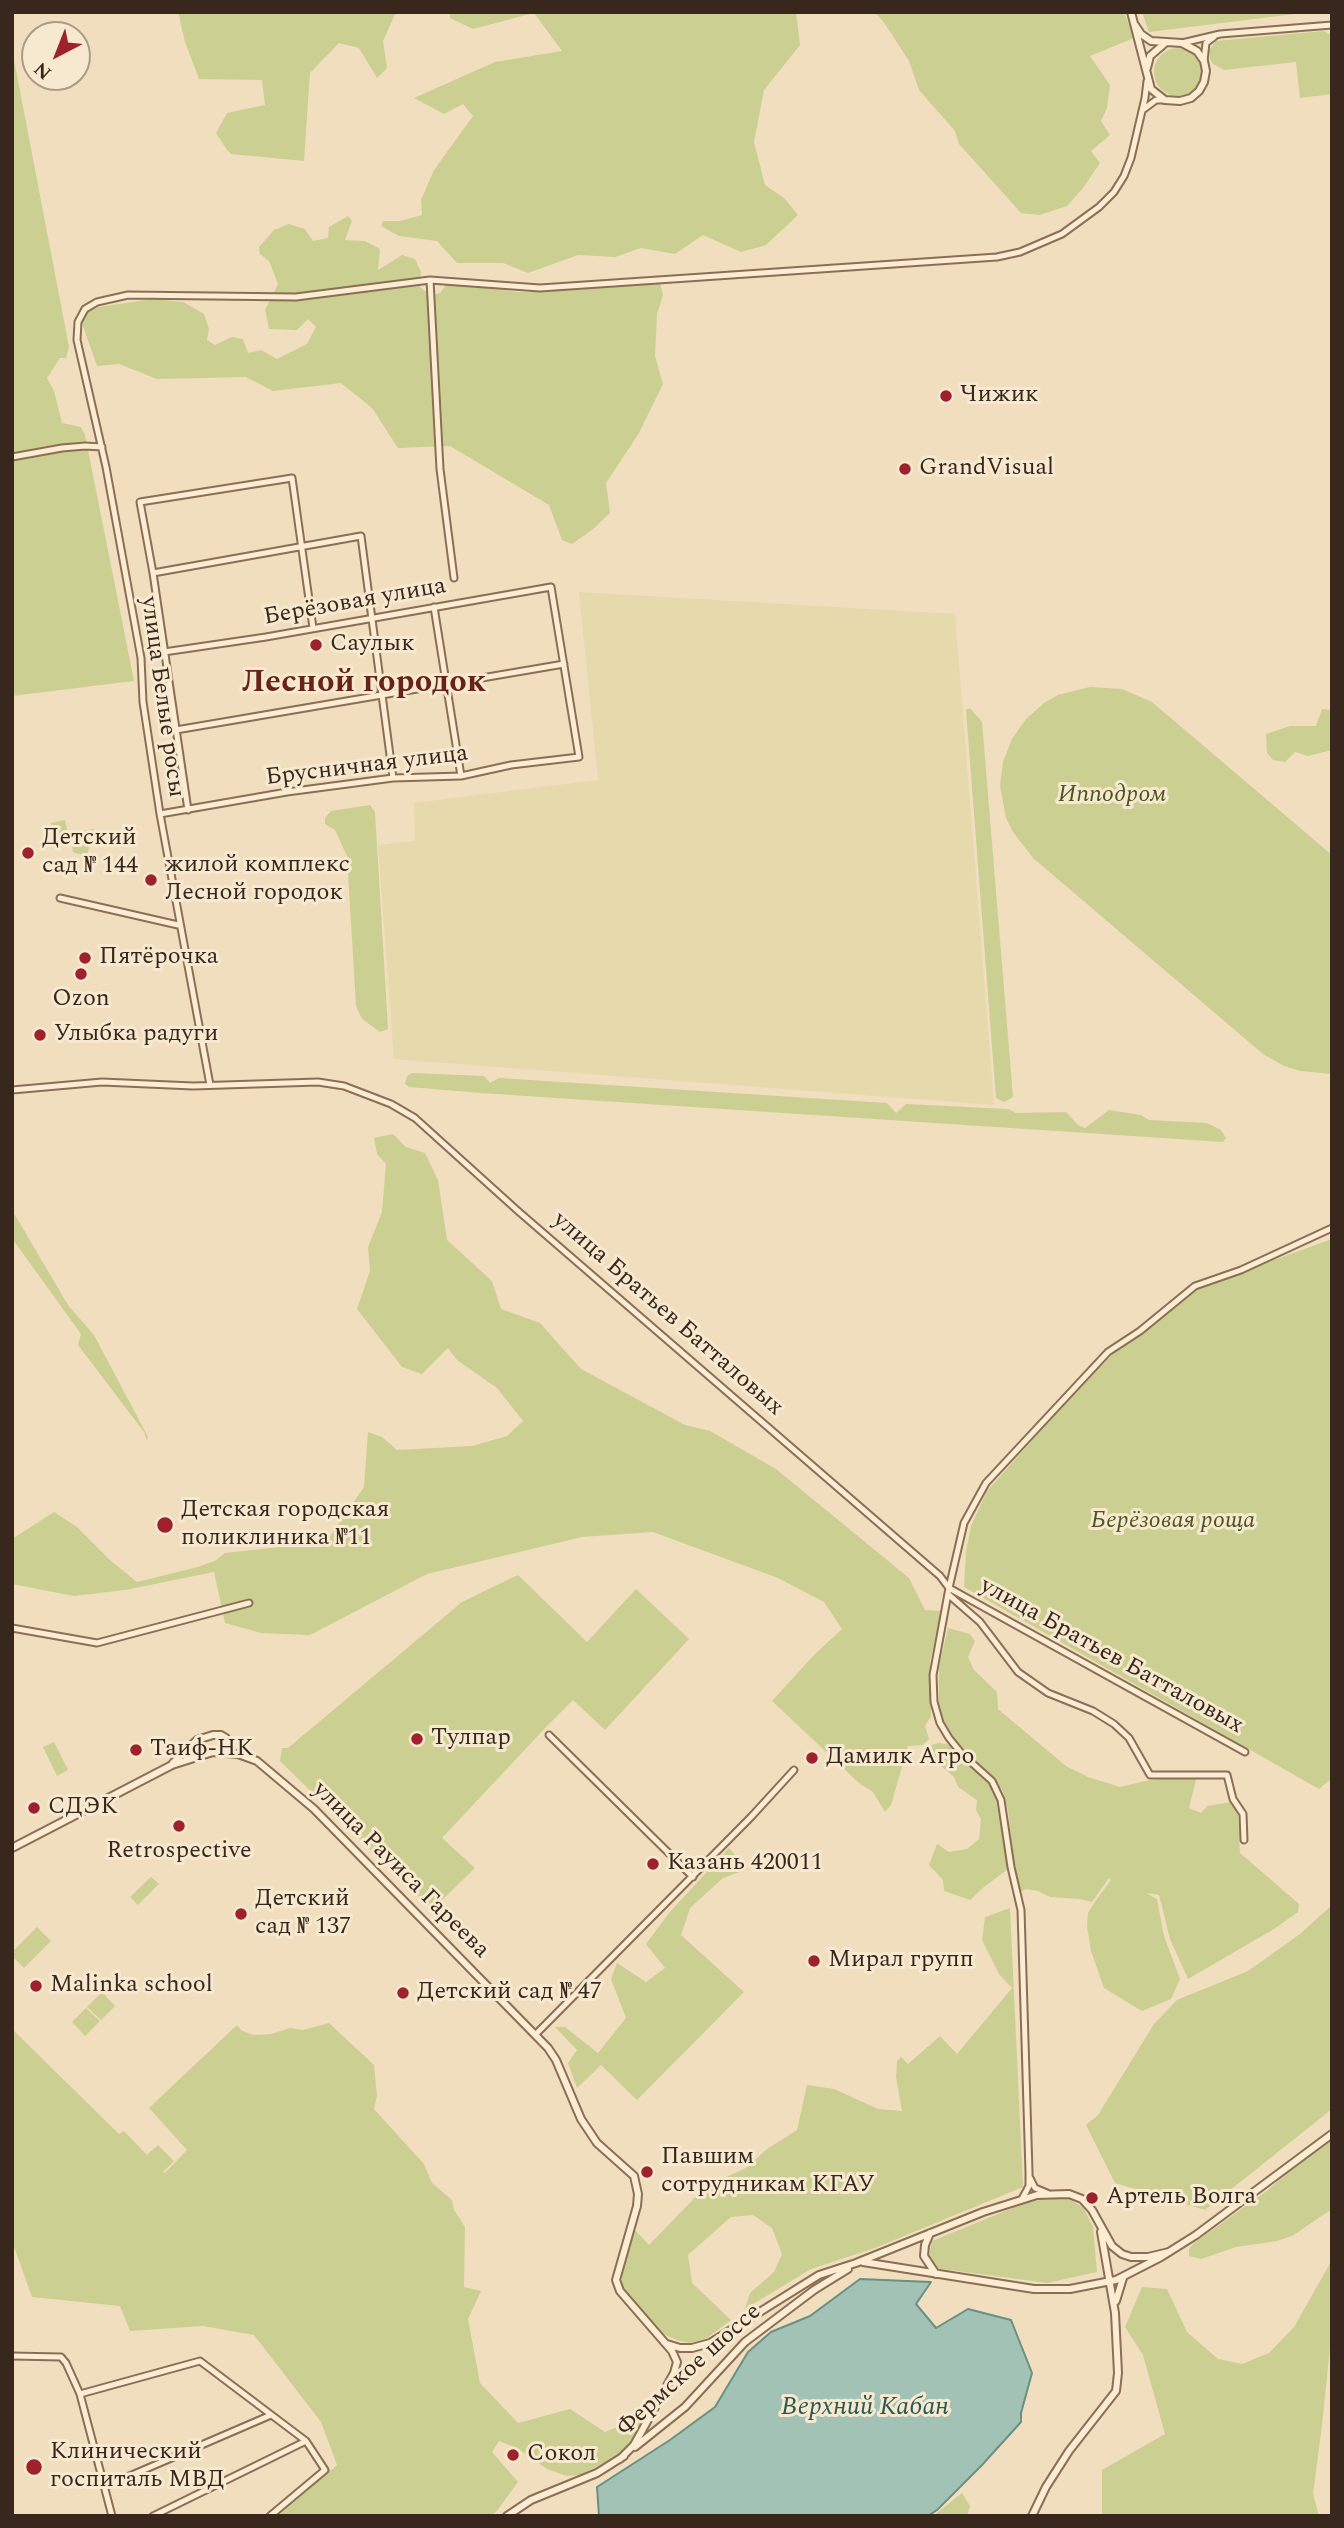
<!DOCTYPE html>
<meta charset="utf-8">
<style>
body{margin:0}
#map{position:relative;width:1344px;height:2528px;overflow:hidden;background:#f0debf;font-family:Spectral,serif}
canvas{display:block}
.frame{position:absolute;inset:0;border:14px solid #38271c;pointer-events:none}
.north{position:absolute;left:21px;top:21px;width:70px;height:70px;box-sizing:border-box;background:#f7e9cf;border:2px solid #ab9b87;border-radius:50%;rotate:222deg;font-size:19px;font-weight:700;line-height:28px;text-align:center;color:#38271c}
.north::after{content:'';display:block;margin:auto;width:24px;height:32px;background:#9d222c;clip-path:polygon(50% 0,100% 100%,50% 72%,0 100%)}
</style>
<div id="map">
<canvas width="1344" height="2528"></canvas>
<div class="frame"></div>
<div class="north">N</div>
</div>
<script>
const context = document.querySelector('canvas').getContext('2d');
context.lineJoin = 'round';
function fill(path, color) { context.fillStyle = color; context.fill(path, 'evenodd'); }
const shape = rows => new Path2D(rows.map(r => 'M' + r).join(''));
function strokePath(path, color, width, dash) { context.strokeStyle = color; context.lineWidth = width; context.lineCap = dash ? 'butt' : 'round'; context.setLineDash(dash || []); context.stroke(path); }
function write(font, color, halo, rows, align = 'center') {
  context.font = font + ' Spectral,serif'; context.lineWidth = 6; context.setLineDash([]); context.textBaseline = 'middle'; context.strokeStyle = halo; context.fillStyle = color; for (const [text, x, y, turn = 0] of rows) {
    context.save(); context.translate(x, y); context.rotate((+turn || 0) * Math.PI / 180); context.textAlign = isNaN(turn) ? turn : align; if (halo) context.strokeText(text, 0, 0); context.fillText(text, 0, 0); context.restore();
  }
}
fill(shape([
 [579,592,955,614,994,1105,394,1059,378,845,415,841,414,803,598,780]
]), '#e6d9ac');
fill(shape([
 [178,12,396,12,383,41,387,68,377,78,359,48,339,43,310,73,304,161,231,154,227,150,216,133,227,113,265,105,262,80,199,79,185,42],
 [450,12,796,12,800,45,764,90,754,142,765,185,784,198,798,215,766,245,741,252,703,235,675,254,641,248,615,257,578,255,528,273,503,263,457,263,437,241,399,236,381,226,383,221,400,221,422,215,421,200,434,170,473,116,463,104,444,114,414,98,495,62,562,51,534,13,473,29,450,18],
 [875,12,1124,12,1134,38,1090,56,1110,85,1107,108,1101,121,1110,135,1091,151,1100,163,1083,188,1067,206,1040,215,1021,213,959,144,955,131,919,90,909,61,885,24],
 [1142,12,1311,12,1149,32],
 [1324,31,1332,36,1332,94,1300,98,1296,62,1224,70,1213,64,1210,59,1209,50,1216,41],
 '1154 72a24 24 0 1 1 48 0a24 24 0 1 1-48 0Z',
 [12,49,69,347,66,358,60,358,47,378,54,391,62,423,81,427,85,435,134,681,12,696],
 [348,216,352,221,345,240,365,241,380,249,378,270,402,255,415,259,421,272,420,287,430,295,440,293,446,285,454,284,518,292,543,292,660,283,663,295,657,314,655,356,663,384,639,433,606,483,610,513,593,529,572,544,562,540,549,505,450,446,398,448,372,408,341,383,273,391,246,377,157,379,119,364,97,366,82,323,88,312,99,307,152,299,183,302,204,314,209,329,207,340,215,345,232,337,243,339,248,353,261,350,277,359,307,344,316,327,308,319,297,330,269,329,265,310,278,284,269,261,260,254,259,247,274,230,289,224,305,229,313,241,328,238,329,227],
 [1090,687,1122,689,1152,702,1332,855,1332,1074,1300,1071,1284,1066,1263,1054,1033,858,1013,832,1006,818,1000,786,1003,762,1012,739,1026,719,1044,703,1058,695],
 [970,708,982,722,1013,1097,1004,1102,996,1098,966,710],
 [1322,709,1332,710,1332,750,1308,756,1295,752,1285,762,1273,760,1267,753,1266,734,1290,726,1316,726],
 [370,805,375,812,388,1029,380,1032,362,1019,356,1006,347,856,335,830,325,824,325,818,331,811],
 [65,820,70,845,55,848,51,823],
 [94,829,87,856,73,852,70,833],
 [412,1073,484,1076,490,1083,499,1078,887,1103,896,1113,906,1104,1008,1109,1016,1113,1066,1112,1078,1125,1085,1128,1109,1110,1141,1115,1149,1120,1207,1123,1221,1130,1226,1138,1223,1142,481,1093,409,1087,405,1084,407,1076],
 [393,1134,406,1147,425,1153,438,1180,447,1240,492,1281,501,1309,540,1323,581,1369,685,1425,710,1431,776,1469,909,1578,925,1610,942,1611,930,1661,931,1716,925,1726,929,1739,923,1745,908,1746,891,1805,885,1812,873,1792,860,1784,772,1701,815,1654,842,1629,824,1602,778,1578,653,1532,582,1537,427,1574,310,1635,261,1633,225,1623,214,1572,125,1590,74,1596,12,1584,12,1539,54,1512,77,1527,111,1561,137,1582,194,1568,215,1561,225,1553,326,1542,364,1487,368,1432,382,1437,397,1450,472,1446,507,1436,523,1421,497,1388,457,1360,448,1348,422,1374,402,1367,357,1309,370,1271,368,1247,382,1212,386,1164,377,1154,374,1138],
 [12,1210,68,1305,94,1335,148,1437,147,1441,144,1432,78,1345,81,1334,14,1241],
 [1332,1239,1332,1778,1319,1789,964,1587,966,1552,971,1526,987,1491,1074,1393,1114,1353,1189,1294,1205,1285],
 [518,1575,587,1642,636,1589,689,1639,605,1730,573,1700,547,1726,442,1838,475,1868,432,1910,280,1761,282,1748,288,1748,462,1602],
 [948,1628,970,1634,975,1641,968,1657,974,1670,997,1692,998,1709,1066,1766,1088,1777,1120,1787,1150,1780,1197,1776,1189,1808,1201,1813,1207,1806,1231,1802,1238,1813,1240,1853,1299,1904,1298,1912,1274,1929,1188,1979,1170,1939,1159,1895,1146,1893,1157,1899,1164,1936,1180,1979,1171,1999,1142,2011,1104,1988,1091,1951,1087,1926,1088,1913,1094,1903,1111,1880,1109,1878,1092,1902,1080,1899,1050,1897,1038,1891,1026,1889,1020,1892,1014,1867,1008,1810,1003,1791,984,1769,956,1742,943,1720,939,1706,939,1667],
 [54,1742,68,1770,57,1776,43,1747],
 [939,1743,951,1745,994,1789,997,1805,1008,1869,984,1887,970,1900,944,1891,943,1880,929,1865,937,1844,949,1852,967,1849,979,1839,981,1819,976,1810,977,1800,958,1787,954,1777,941,1766,927,1766,920,1761,921,1754,931,1745],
 [729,1848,748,1869,723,1878,690,1908,681,1935,744,1992,637,2100,601,2065,577,2088,568,2063,577,2050,555,2027,565,2027,598,2053,626,2018,611,1979,617,1963,646,1982,665,1968,646,1944,669,1913],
 [151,1877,159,1884,138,1905,130,1897],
 [1332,1905,1332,2109,1205,2210,1115,2183,1086,2125,1098,2115,1154,2024,1177,2000,1248,1971,1300,1934],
 [1010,1908,1023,2187,875,2248,811,2269,745,2309,750,2293,774,2272,782,2254,772,2228,753,2215,731,2217,688,2255,692,2283,731,2320,707,2338,691,2343,679,2341,663,2334,644,2315,621,2284,627,2251,635,2230,649,2245,706,2186,746,2168,767,2149,797,2130,807,2085,834,2089,878,2109,902,2111,896,2077,897,2061,901,2057,908,2064,940,2036,957,2054,1012,1988,999,1974,982,1940,985,1917],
 [37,1927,51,1941,24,1968,12,1956,12,1952],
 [102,1992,115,2006,101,2020,87,2007],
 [86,2008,100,2021,85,2036,72,2022],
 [329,2023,374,2065,377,2096,374,2109,424,2164,432,2183,452,2200,454,2210,465,2227,464,2287,481,2291,468,2319,480,2383,518,2423,570,2409,605,2432,633,2420,644,2407,652,2407,632,2441,618,2457,579,2475,567,2476,547,2469,517,2448,499,2441,492,2452,518,2482,497,2511,490,2516,278,2516,337,2465,321,2422,254,2335,203,2326,130,2331,120,2306,32,2297,12,2241,12,2029,119,2134,124,2131,147,2155,158,2145,174,2161,164,2171,162,2170,165,2173,187,2150,149,2108,237,2025,241,2030,253,2035,271,2034,290,2028,303,2030],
 [1332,2140,1332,2209,1292,2236,1277,2241,1236,2247,1201,2259,1189,2256,1189,2249,1194,2243,1268,2190,1290,2170],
 [1066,2198,1083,2207,1093,2227,1097,2272,1047,2283,935,2268,929,2256,932,2241,1030,2201],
 [1332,2260,1332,2328,1322,2425,1313,2494,1319,2516,1102,2516,1102,2470,1165,2434,1143,2355,1125,2327,1142,2287,1167,2289,1187,2332,1218,2359,1242,2364,1269,2353,1294,2327],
 [962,2493,970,2506,967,2516,933,2516]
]), '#cccf92');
const water = shape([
 [860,2279,931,2282,916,2304,936,2328,968,2309,1011,2320,1032,2373,1021,2413,1021,2422,982,2465,937,2510,928,2516,599,2516,597,2487,670,2440,715,2407,748,2352,771,2332,810,2316,860,2279]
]);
fill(water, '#a2c2b6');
strokePath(water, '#699083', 2);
const minor = shape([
 [1182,43,1220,34,1332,25],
 [1204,61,1206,43,1214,37],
 [1144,109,1156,100,1165,100],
 [430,280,440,469,454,578],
 [12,457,62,448,85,446,102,447],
 [153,573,361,536,393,778],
 [434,607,461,776],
 [176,730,564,664],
 [188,810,153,573,140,502,292,478,313,628],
 [160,814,287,792,393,778,461,776,511,765,579,757,551,587,266,637,164,652],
 [60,898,178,925],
 [210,1085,160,814,143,702,141,658,106,467,77,340,78,322,85,309,97,302,128,295,296,297,430,280,540,288,997,257,1020,252,1062,234,1099,207,1114,192,1124,176,1131,158,1145,98,1147,81],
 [12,1090,102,1082,193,1086,318,1082,344,1086,391,1104,415,1118,518,1211,940,1576,949,1588,1245,1752],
 [949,1595,980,1622,1018,1672,1048,1693,1093,1711,1114,1724,1129,1738,1150,1775,1227,1775,1233,1799,1243,1814,1244,1840],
 [12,1628,97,1643,249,1603],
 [549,1735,693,1877],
 [536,2034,751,1817,794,1770],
 [1030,2178,1035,2188,1047,2193],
 [1022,2199,1029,2186,1029,2172,1021,1910,1011,1867,1001,1800,992,1781,962,1754,949,1738,940,1723,934,1702,933,1675,949,1588,964,1523,986,1483,1108,1352,1140,1331,1195,1286,1241,1270,1332,1228],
 [12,2356,61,2357,66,2363,80,2394,112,2516],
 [80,2394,200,2361,306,2441,325,2470,270,2516],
 [104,2487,271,2415],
 [153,2516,306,2441]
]);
const tertiary = shape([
 [1131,12,1151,89,1165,100,1180,101,1191,98,1199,91,1204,82,1206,71,1204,61,1197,51,1182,43,1151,41,1141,34,1135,25],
 [1147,68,1150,56,1164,44],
 [173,1763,197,1740,213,1735,221,1735,226,1738,231,1753],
 [12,1848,172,1765,213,1752,238,1754,257,1761,314,1809,548,2048,556,2060,581,2119,597,2143,634,2176,638,2194,637,2206,616,2280,620,2291,672,2351,677,2362,674,2373,634,2445,620,2459],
 [930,2233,925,2245,924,2256,936,2274],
 [863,2262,1034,2289,1070,2289,1116,2280,1161,2257,1196,2235,1332,2134],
 [1116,2301,1123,2278],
 [667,2344,680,2348,692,2348,710,2343,819,2275,856,2263,983,2212,1037,2195,1069,2194,1082,2199,1092,2210,1112,2246,1122,2254,1131,2257,1148,2257,1169,2252],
 [635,2447,685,2407,745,2342,814,2290,848,2269],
 [507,2516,531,2500,597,2473,624,2456],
 [1032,2516,1046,2487,1069,2451,1116,2391,1118,2373,1115,2313,1101,2232]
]);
strokePath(minor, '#8a6e56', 9);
strokePath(tertiary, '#8a6e56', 10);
strokePath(minor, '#fbecd2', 5);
strokePath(tertiary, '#fbecd2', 6);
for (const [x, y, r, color] of [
 [946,396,7,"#9d222c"],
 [905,469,7,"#9d222c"],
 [316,645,7,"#9d222c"],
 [28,853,7,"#9d222c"],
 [151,880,7,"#9d222c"],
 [85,958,7,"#9d222c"],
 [81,974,7,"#9d222c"],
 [40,1035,7,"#9d222c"],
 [165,1525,9,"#9d222c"],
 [417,1739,7,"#9d222c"],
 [136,1750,7,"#9d222c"],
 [812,1758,7,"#9d222c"],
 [34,1808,7,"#9d222c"],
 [179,1826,7,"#9d222c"],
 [653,1864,7,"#9d222c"],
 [241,1914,7,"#9d222c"],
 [814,1961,7,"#9d222c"],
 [36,1986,7,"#9d222c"],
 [403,1993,7,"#9d222c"],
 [647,2172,7,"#9d222c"],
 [1092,2198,7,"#9d222c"],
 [513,2455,7,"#9d222c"],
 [34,2467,9,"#9d222c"]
]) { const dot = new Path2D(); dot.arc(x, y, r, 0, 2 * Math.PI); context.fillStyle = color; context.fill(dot); strokePath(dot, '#f7e9cf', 2.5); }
write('24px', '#38271c', '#f7e9cf', [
 ["Чижик",960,396],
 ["GrandVisual",919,469],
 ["Саулык",330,645],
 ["Детский",42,839],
 ["сад № 144",42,867],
 ["жилой комплекс",165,866],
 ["Лесной городок",165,894],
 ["Пятёрочка",99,958],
 ["Ozon",81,1000,"center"],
 ["Улыбка радуги",54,1035],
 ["Детская городская",181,1511],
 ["поликлиника №11",181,1539],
 ["Тулпар",431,1739],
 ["Таиф-НК",150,1750],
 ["Дамилк Агро",826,1758],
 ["СДЭК",48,1808],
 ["Retrospective",179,1852,"center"],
 ["Казань 420011",667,1864],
 ["Детский",255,1900],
 ["сад № 137",255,1928],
 ["Мирал групп",828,1961],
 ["Malinka school",50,1986],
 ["Детский сад № 47",417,1993],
 ["Павшим",661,2158],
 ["сотрудникам КГАУ",661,2186],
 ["Артель Волга",1106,2198],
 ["Клинический",50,2453],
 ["госпиталь МВД",50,2481],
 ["Сокол",527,2455]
], 'left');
write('24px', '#38271c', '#f7e9cf', [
 ["Берёзовая улица",355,603,-10],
 ["улица Белые росы",161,697,82],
 ["Брусничная улица",367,767,-7],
 ["улица Братьев Батталовых",667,1315,41],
 ["улица Братьев Батталовых",1111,1657,29],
 ["улица Рауиса Гареева",400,1871,45],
 ["Фермское шоссе",690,2371,-42]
]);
write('italic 24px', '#4d5621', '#f7e9cf', [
 ["Ипподром",1112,796],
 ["Берёзовая роща",1173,1522]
]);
write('italic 26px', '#2a5953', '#f7e9cf', [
 ["Верхний Кабан",865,2409]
]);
write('bold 32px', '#682318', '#f7e9cf', [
 ["Лесной городок",364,685]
]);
</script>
